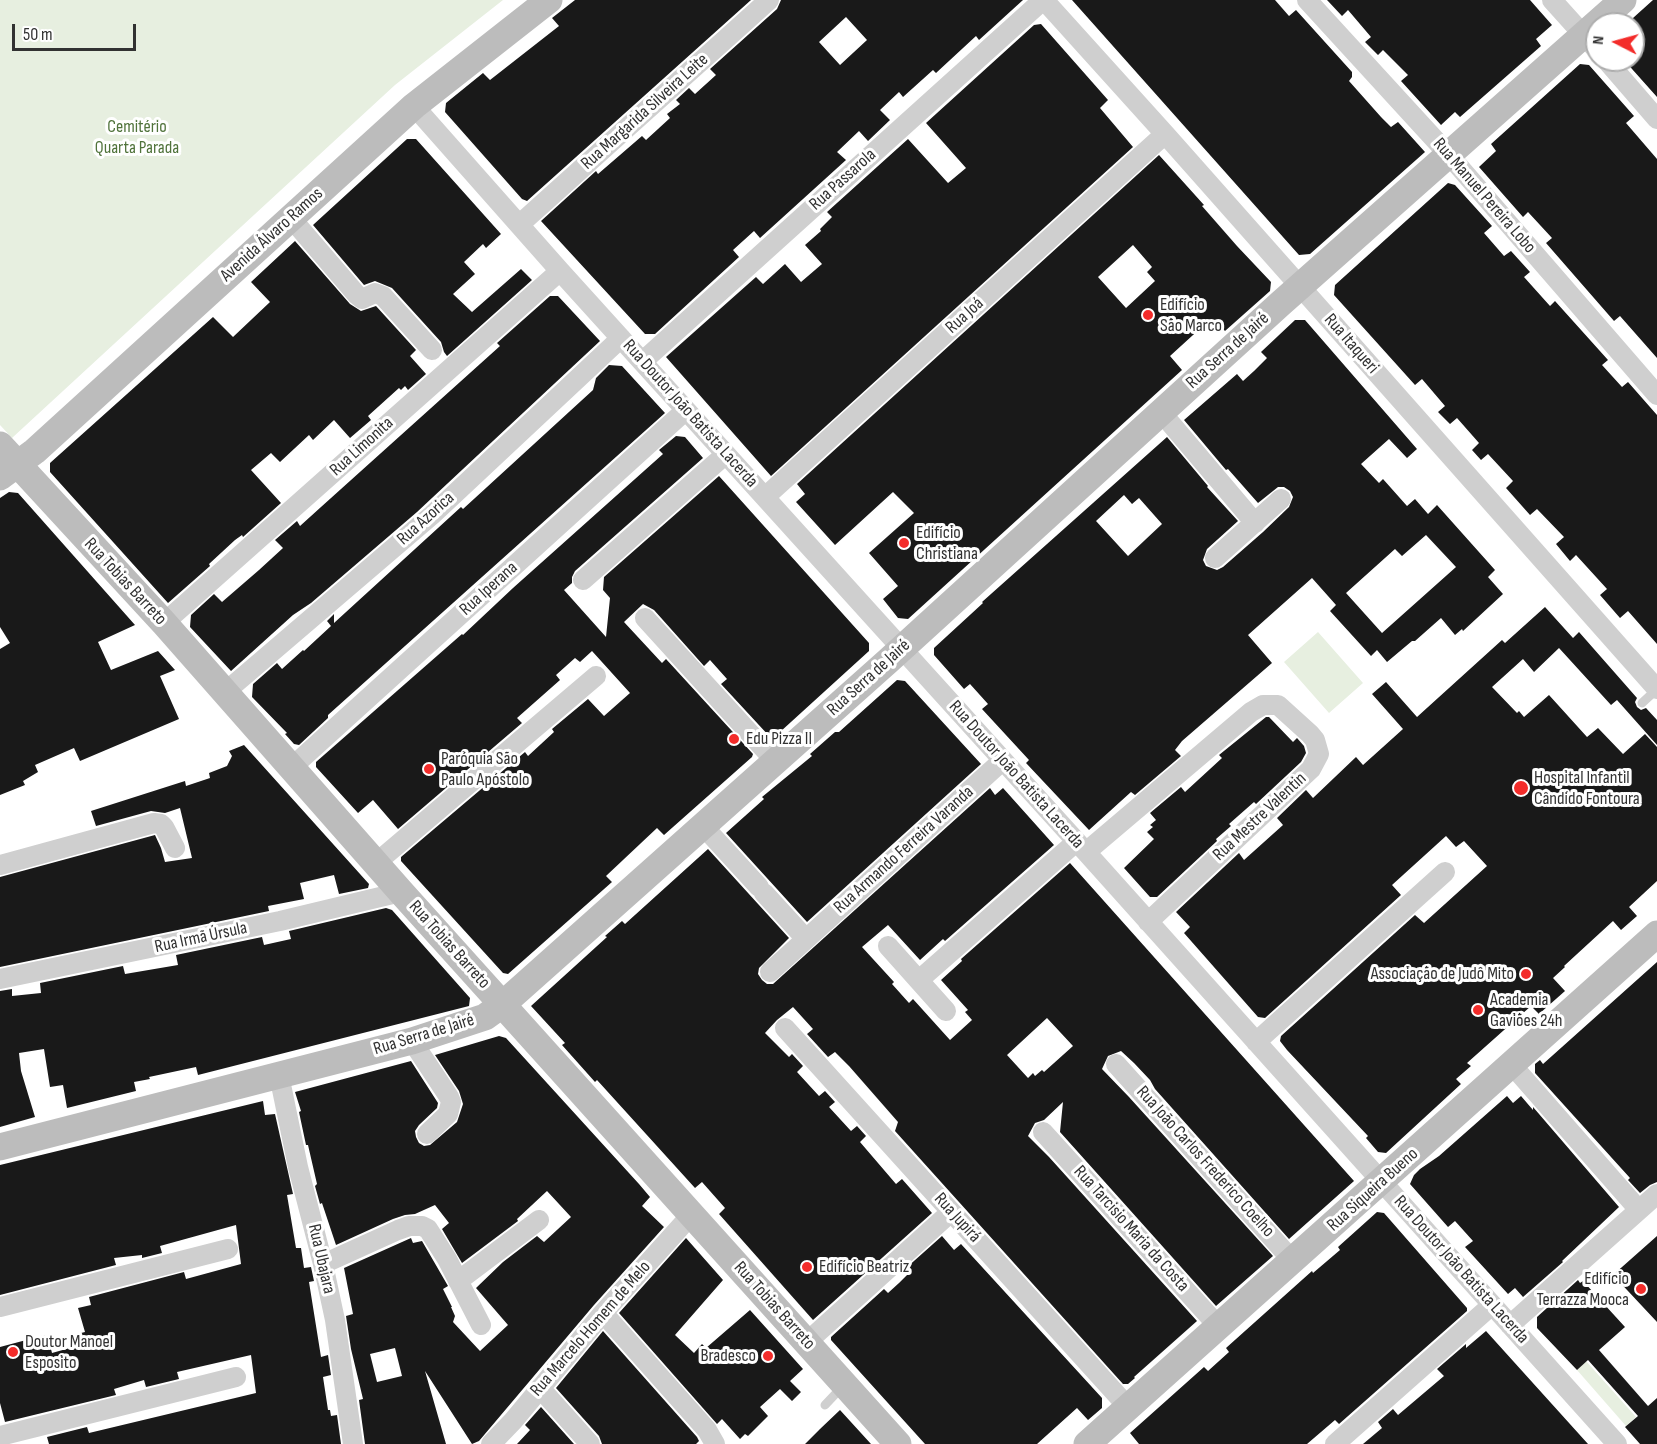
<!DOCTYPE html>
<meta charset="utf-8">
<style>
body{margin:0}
#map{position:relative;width:1657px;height:1444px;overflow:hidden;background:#fff;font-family:"Sofia Sans Condensed",sans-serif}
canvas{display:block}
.north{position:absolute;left:1585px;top:12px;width:60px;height:60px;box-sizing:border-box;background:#fff;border:2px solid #adadad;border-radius:50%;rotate:276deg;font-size:16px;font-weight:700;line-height:24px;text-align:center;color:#323232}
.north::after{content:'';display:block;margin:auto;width:21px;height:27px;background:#f32c2a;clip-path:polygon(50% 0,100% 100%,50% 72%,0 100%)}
.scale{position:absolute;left:12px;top:24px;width:124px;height:27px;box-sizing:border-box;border:3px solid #323232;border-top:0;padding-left:8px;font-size:18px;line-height:21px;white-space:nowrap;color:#323232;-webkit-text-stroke:4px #fff;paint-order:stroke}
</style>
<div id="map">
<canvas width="1657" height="1444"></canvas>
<div class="north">N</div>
<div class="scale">50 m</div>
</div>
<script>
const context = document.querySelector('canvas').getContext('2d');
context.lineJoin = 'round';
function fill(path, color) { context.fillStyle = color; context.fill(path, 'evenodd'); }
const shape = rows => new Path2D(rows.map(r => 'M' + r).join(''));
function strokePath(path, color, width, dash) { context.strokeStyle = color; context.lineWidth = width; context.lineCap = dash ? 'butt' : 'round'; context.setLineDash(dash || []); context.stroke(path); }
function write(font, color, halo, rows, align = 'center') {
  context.font = font + ' "Sofia Sans Condensed",sans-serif'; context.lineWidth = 6; context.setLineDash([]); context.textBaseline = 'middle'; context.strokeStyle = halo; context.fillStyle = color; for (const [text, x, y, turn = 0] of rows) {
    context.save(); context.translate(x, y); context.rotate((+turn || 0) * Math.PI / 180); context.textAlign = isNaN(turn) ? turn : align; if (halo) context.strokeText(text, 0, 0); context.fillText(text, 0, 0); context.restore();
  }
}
fill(shape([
 [0,0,503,0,395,85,12,438,0,425],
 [1318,632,1363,683,1329,713,1284,662],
 [1586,1361,1636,1417,1626,1426,1577,1370]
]), '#e7efe0');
fill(shape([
 [575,0,751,0,527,201,522,199,445,112,446,103,483,73,490,80,559,26,552,18],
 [781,0,1023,0,979,40,976,36,936,73,933,70,903,97,899,92,880,110,890,120,868,141,859,131,837,152,846,160,760,238,754,231,733,250,739,257,655,334,645,334,541,221,596,171,598,174,642,136,646,140,670,118,667,114,680,104,676,100,689,88,695,94,716,75,710,69,777,9],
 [846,17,867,40,840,65,819,42],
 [1072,0,1275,0,1289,16,1296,10,1352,72,1352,77,1349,81,1381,117,1391,127,1398,122,1425,152,1310,254,1299,255],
 [1327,0,1530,0,1552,25,1536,39,1541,46,1460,117,1455,112,1441,125,1401,81,1408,75,1383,50,1378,55,1365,42,1371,37,1348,10,1342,16],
 [1653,0,1657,0,1657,97,1624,60,1633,60,1633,18],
 [1041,24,1108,100,1100,108,1133,147,771,476,666,357,756,277,763,284,785,264,801,282,822,264,805,245,821,231,820,229,832,217,827,212,908,139,948,183,966,168,926,123,1034,25],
 [1580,64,1589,65,1634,116,1626,123,1657,159,1657,358,1620,316,1614,321,1546,243,1552,238,1528,212,1523,217,1479,167,1496,151,1491,144],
 [407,139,416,139,501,234,486,248,483,244,464,262,475,274,453,294,472,312,521,269,532,280,447,356,444,352,441,342,392,288,375,281,364,285,313,225],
 [1159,155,1204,205,1202,206,1237,246,1271,282,1270,291,1225,331,1217,323,1209,330,1204,325,1170,356,1182,370,908,619,898,618,883,599,898,586,869,553,914,513,893,492,835,545,796,502,805,494,797,484],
 [1133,245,1152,267,1147,272,1155,281,1126,308,1098,277],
 [1448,183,1455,185,1492,226,1484,233,1504,256,1511,251,1530,272,1524,277,1550,306,1555,301,1608,360,1602,365,1622,387,1628,382,1657,415,1657,644,1628,611,1620,618,1600,595,1607,589,1576,555,1570,561,1556,544,1564,537,1537,509,1530,515,1506,488,1513,481,1488,454,1481,460,1472,450,1479,443,1457,418,1450,424,1438,412,1445,406,1422,379,1415,385,1334,295,1335,285],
 [295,241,350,304,361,311,376,306,416,350,410,356,426,374,408,390,405,386,401,390,399,388,368,416,371,420,350,438,334,420,313,440,309,435,280,462,271,453,251,470,281,503,243,537,242,535,235,540,209,564,210,566,168,603,50,472,50,463,213,317,233,337,270,302,251,282],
 [550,296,558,296,600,341,417,512,311,603,293,615,231,671,190,627,191,615,214,594,222,602,259,570,283,548,275,540,297,521,300,526,321,507,500,346,497,343],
 [1295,320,1305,320,1417,449,1407,458,1389,439,1361,464,1379,483,1383,479,1407,506,1415,499,1428,514,1437,505,1495,570,1488,577,1503,594,1463,631,1462,629,1455,635,1441,618,1415,641,1412,641,1387,662,1377,650,1371,656,1330,611,1336,605,1312,578,1248,635,1272,663,1182,741,1175,750,1181,756,1135,795,1131,792,1089,830,1026,763,1029,760,982,709,988,704,970,684,964,689,934,655,934,648,983,603,982,602,1167,437,1208,486,1207,487,1238,521,1207,549,1203,560,1206,566,1217,570,1223,567,1263,532,1289,507,1293,497,1290,491,1284,487,1278,487,1258,503,1228,469,1226,470,1184,420,1237,374,1243,381,1254,371,1267,358,1261,352],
 [1124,495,1132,504,1139,498,1162,524,1128,556,1096,521],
 [1426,535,1456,567,1382,633,1346,593,1395,549,1402,556],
 [609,365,622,366,665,413,328,715,328,718,299,745,294,744,285,734,287,733,252,697,253,684,277,663,282,669,303,650,304,651,331,626,327,621,334,614,334,623,461,507,463,509,593,390,596,378],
 [676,436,685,437,703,458,575,571,572,577,572,583,564,590,606,637,610,598,603,590,604,577,719,476,869,643,869,651,780,732,770,737,721,684,727,679,710,660,704,666,654,610,643,604,624,622,662,663,666,659,753,754,752,757,664,835,657,828,606,876,612,882,508,974,503,973,401,861,401,857,525,752,528,756,554,732,552,729,588,699,604,716,630,693,592,651,580,662,575,658,556,675,560,680,517,718,522,723,398,829,373,800,358,813,316,767,316,762,462,634,463,635,513,588,663,454,659,450],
 [9,492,18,493,135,625,98,642,111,670,158,651,175,670,160,676,179,719,80,761,74,748,35,765,38,772,23,781,25,785,0,795,0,649,10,643,0,627,0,498],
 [1545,607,1573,638,1579,632,1637,698,1635,702,1637,707,1641,710,1646,708,1657,720,1657,745,1617,700,1611,705,1559,648,1534,672,1523,659,1492,687,1517,713,1519,711,1524,717,1549,695,1587,737,1598,728,1623,754,1645,734,1657,747,1657,881,1629,907,1637,916,1621,930,1613,921,1564,966,1565,967,1553,978,1565,991,1539,1014,1531,1006,1467,1063,1471,1066,1456,1079,1461,1084,1386,1153,1378,1152,1366,1138,1368,1136,1287,1050,1280,1041,1281,1036,1415,915,1424,923,1487,866,1464,841,1456,847,1446,836,1392,885,1401,895,1265,1018,1258,1017,1184,933,1190,927,1176,912,1239,853,1244,860,1283,825,1277,818,1306,790,1313,798,1356,757,1363,765,1403,729,1372,694,1386,682,1417,717,1502,640,1505,643],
 [897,680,905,681,981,764,807,922,726,833,764,799,762,797,812,756,810,754,835,732,839,732],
 [1266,717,1269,717,1293,742,1297,738,1304,746,1306,753,1301,762,1256,804,1254,802,1229,824,1231,826,1216,839,1217,841,1157,897,1150,897,1124,868,1154,839,1147,832,1153,827,1150,825,1156,820,1150,813,1181,787,1185,792,1222,758,1219,755],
 [244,745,369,884,368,888,339,894,334,875,300,883,304,899,268,906,269,911,0,967,0,877,155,835,161,848,165,862,192,858,180,808,165,813,151,811,96,826,91,811,185,781,186,786,210,778,209,773,227,766,232,756,229,751],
 [990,788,995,795,1003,788,1054,845,945,941,943,939,920,960,888,925,862,947,894,982,892,984,909,1003,913,999,950,1040,972,1020,965,1012,968,1010,941,980,962,961,961,959,1070,863,1354,1181,1289,1239,1155,1089,1150,1080,1134,1063,1121,1051,1108,1056,1102,1069,1129,1097,1273,1256,1216,1306,1060,1132,1063,1102,1044,1120,1035,1123,1028,1136,1049,1157,1197,1321,1134,1377,1135,1378,1128,1384,1123,1384,895,1131,898,1122,849,1066,835,1052,828,1057,807,1034,813,1029,793,1007,777,1020,765,1033,789,1057,792,1054,803,1066,797,1072,819,1096,825,1091,835,1102,829,1107,851,1131,857,1126,866,1136,860,1142,896,1184,902,1179,932,1213,813,1320,719,1214,725,1208,702,1182,695,1188,597,1080,595,1082,562,1045,565,1043,531,1006,607,937,605,936,622,921,625,924,708,849,789,938,759,968,758,974,762,980,767,984,773,984],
 [1047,1018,1073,1046,1044,1072,1042,1070,1035,1076,1033,1073,1028,1078,1007,1055],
 [386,908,392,910,470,998,469,1006,198,1075,196,1067,149,1077,150,1079,134,1082,136,1091,67,1108,63,1085,50,1087,44,1049,19,1053,21,1071,35,1117,0,1127,0,991,12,989,12,996,41,993,40,983,123,966,125,974,178,965,176,955,262,937,264,945,291,939,289,931],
 [1657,962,1657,1182,1650,1185,1640,1193,1628,1180,1630,1178,1535,1073,1535,1064,1540,1060,1543,1064],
 [499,1036,506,1038,639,1184,650,1197,642,1206,664,1227,594,1305,479,1441,472,1444,425,1371,446,1444,365,1444,359,1400,363,1399,351,1349,346,1316,353,1314,344,1268,411,1238,413,1243,422,1241,448,1286,443,1289,452,1307,451,1307,455,1316,453,1322,480,1351,508,1325,476,1288,503,1262,537,1236,544,1242,571,1217,547,1191,517,1219,518,1221,462,1263,442,1229,449,1223,435,1205,415,1214,405,1215,393,1219,336,1245,322,1203,320,1204,315,1186,317,1184,308,1145,306,1145,299,1112,301,1111,295,1092,411,1061,438,1103,437,1108,419,1125,415,1131,416,1137,419,1143,424,1146,430,1145,457,1122,463,1104,459,1091,435,1055],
 [395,1348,402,1376,377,1382,370,1354],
 [1507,1096,1513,1103,1521,1096,1533,1110,1533,1107,1619,1207,1562,1261,1563,1262,1523,1297,1515,1288,1508,1294,1465,1247,1473,1241,1455,1221,1448,1227,1410,1184,1414,1175,1420,1169,1439,1156],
 [263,1101,265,1115,275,1114,293,1194,287,1195,296,1248,301,1248,304,1268,311,1267,314,1281,309,1282,321,1357,328,1355,331,1375,323,1377,328,1410,330,1410,331,1416,337,1415,341,1444,49,1444,47,1437,87,1427,89,1433,256,1393,251,1355,177,1372,179,1379,146,1387,144,1380,114,1389,116,1395,5,1422,0,1403,0,1347,45,1335,49,1350,51,1349,52,1353,84,1344,81,1333,85,1332,78,1308,91,1305,89,1297,184,1272,186,1279,241,1264,236,1225,160,1246,162,1253,142,1258,142,1255,114,1258,116,1265,0,1295,0,1165],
 [1377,1212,1384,1213,1467,1308,1467,1311,1339,1424,1335,1420,1307,1444,1139,1444,1130,1433,1204,1367,1208,1371,1229,1352,1226,1348,1312,1271,1313,1273,1340,1250,1338,1247],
 [942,1236,954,1250,961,1244,1102,1398,1102,1408,1088,1420,1077,1408,1037,1444,925,1444,831,1340,831,1337,884,1289,888,1293,899,1283,909,1273,905,1269],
 [1657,1236,1657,1322,1613,1275],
 [686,1238,723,1280,675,1335,694,1353,702,1344,706,1348,750,1310,803,1369,790,1381,801,1392,792,1401,780,1389,760,1407,768,1416,748,1436,745,1434,740,1439,722,1419,717,1424,619,1313],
 [1578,1280,1580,1283,1583,1281,1625,1327,1599,1350,1648,1406,1657,1398,1657,1444,1640,1444,1625,1427,1638,1416,1588,1360,1577,1370,1537,1328,1537,1317],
 [603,1331,697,1437,699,1441,696,1444,602,1444,599,1436,556,1388],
 [1486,1331,1588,1444,1363,1444,1382,1428,1378,1422,1393,1409,1398,1415,1444,1376,1437,1369,1466,1344,1466,1348],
 [541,1407,574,1444,517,1444,530,1430,525,1425],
 [840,1410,871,1444,805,1444,820,1429]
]), '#191919');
strokePath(shape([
 [1642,703,1657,689],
 [825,1405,842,1387]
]), '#cfcfcf', 9);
strokePath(shape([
 [1044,0,1165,134,1657,689],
 [1307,0,1449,155,1657,395],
 [1552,0,1597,50],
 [1606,60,1657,119],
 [414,106,560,271,1086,852,1617,1444],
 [291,218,357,295,362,299,375,293,383,296,432,350],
 [520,224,769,0],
 [643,361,1043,0],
 [1161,412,1255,523],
 [765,497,1165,134],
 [1215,558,1281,499],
 [583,580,726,454],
 [645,618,776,762],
 [164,623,560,271],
 [224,693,432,515,621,338],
 [291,768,686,410],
 [704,827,759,887],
 [1086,852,1251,712,1263,705,1278,705,1310,734,1315,740,1319,754,1311,769,1148,922],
 [376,863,596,676],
 [0,865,154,823,161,824,164,827,175,848],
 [764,893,806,939],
 [888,946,946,1011],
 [770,972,1002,761],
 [0,979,280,921,401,892],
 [919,980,1076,842],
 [785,1028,1128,1407],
 [412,1041,449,1097,451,1102,448,1114,427,1134],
 [1256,1042,1445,872],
 [1116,1064,1293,1261],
 [1512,1065,1639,1210],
 [279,1075,298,1167,323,1264,335,1320,353,1444],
 [1043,1132,1219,1327],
 [323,1264,398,1230,409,1226,422,1226,428,1229,447,1259,481,1325],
 [458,1281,539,1220],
 [0,1307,228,1249],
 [603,1313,707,1430,715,1444],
 [1510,1325,1657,1194],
 [807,1342,951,1212],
 [540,1388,590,1444],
 [0,1436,236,1377],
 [491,1444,513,1421,603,1313,692,1214],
 [1335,1444,1492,1305]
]), '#cfcfcf', 20);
strokePath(shape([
 [0,445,164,623,401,892,898,1444],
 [0,477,35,451,414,106,549,0],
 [0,1147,412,1041,485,1017,503,1004,888,661,1280,304,1623,0],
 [1087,1444,1657,934]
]), '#bcbcbc', 27);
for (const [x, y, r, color] of [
 [1148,315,6,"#f32c2a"],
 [904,543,6,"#f32c2a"],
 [734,739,6,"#f32c2a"],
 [429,769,6,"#f32c2a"],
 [1521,788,8,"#f32c2a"],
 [1526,974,6,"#f32c2a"],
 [1478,1010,6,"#f32c2a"],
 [807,1267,6,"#f32c2a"],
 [1641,1289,6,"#f32c2a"],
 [13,1352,6,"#f32c2a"],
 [768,1356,6,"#f32c2a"]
]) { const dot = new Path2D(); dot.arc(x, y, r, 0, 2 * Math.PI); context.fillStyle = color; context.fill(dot); strokePath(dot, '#fff', 2); }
write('18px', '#323232', '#fff', [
 ["Rua Margarida Silveira Leite",645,112,-42],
 ["Rua Passarola",843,180,-42],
 ["Rua Manuel Pereira Lobo",1484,196,49],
 ["Avenida Álvaro Ramos",272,235,-42],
 ["Rua Joá",965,316,-42],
 ["Rua Itaqueri",1351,344,49],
 ["Rua Serra de Jairé",1228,351,-42],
 ["Rua Doutor João Batista Lacerda",690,414,48],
 ["Rua Limonita",362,447,-42],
 ["Rua Azorica",426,519,-42],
 ["Rua Tobias Barreto",125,582,47],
 ["Rua Iperana",489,589,-42],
 ["Rua Serra de Jairé",869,678,-42],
 ["Rua Doutor João Batista Lacerda",1016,775,48],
 ["Rua Mestre Valentin",1260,817,-43],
 ["Rua Armando Ferreira Varanda",904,850,-42],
 ["Rua Irmã Úrsula",201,938,-12],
 ["Rua Tobias Barreto",449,945,48],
 ["Rua Serra de Jairé",424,1035,-17],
 ["Rua João Carlos Frederico Coelho",1205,1162,48],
 ["Rua Siqueira Bueno",1373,1190,-42],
 ["Rua Jupirá",957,1218,48],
 ["Rua Tarcisio Maria da Costa",1131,1229,48],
 ["Rua Ubajara",321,1259,77],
 ["Rua Doutor João Batista Lacerda",1461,1270,48],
 ["Rua Tobias Barreto",774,1306,48],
 ["Rua Marcelo Homem de Melo",591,1329,-49]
]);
write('18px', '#50733b', '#fff', [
 ["Cemitério",137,127],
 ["Quarta Parada",137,148]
]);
write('18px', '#323232', '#fff', [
 ["Edifício",1160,305],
 ["São Marco",1160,326],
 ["Edifício",916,533],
 ["Christiana",916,554],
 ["Edu Pizza II",746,739],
 ["Paróquia São",441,759],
 ["Paulo Apóstolo",441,780],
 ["Hospital Infantil",1534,778],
 ["Cândido Fontoura",1534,799],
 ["Associação de Judô Mito",1514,974,"right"],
 ["Academia",1490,1000],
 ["Gaviões 24h",1490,1021],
 ["Edifício Beatriz",819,1267],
 ["Edifício",1629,1279,"right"],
 ["Terrazza Mooca",1629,1300,"right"],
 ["Doutor Manoel",25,1342],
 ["Esposito",25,1363],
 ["Bradesco",756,1356,"right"]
], 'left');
</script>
